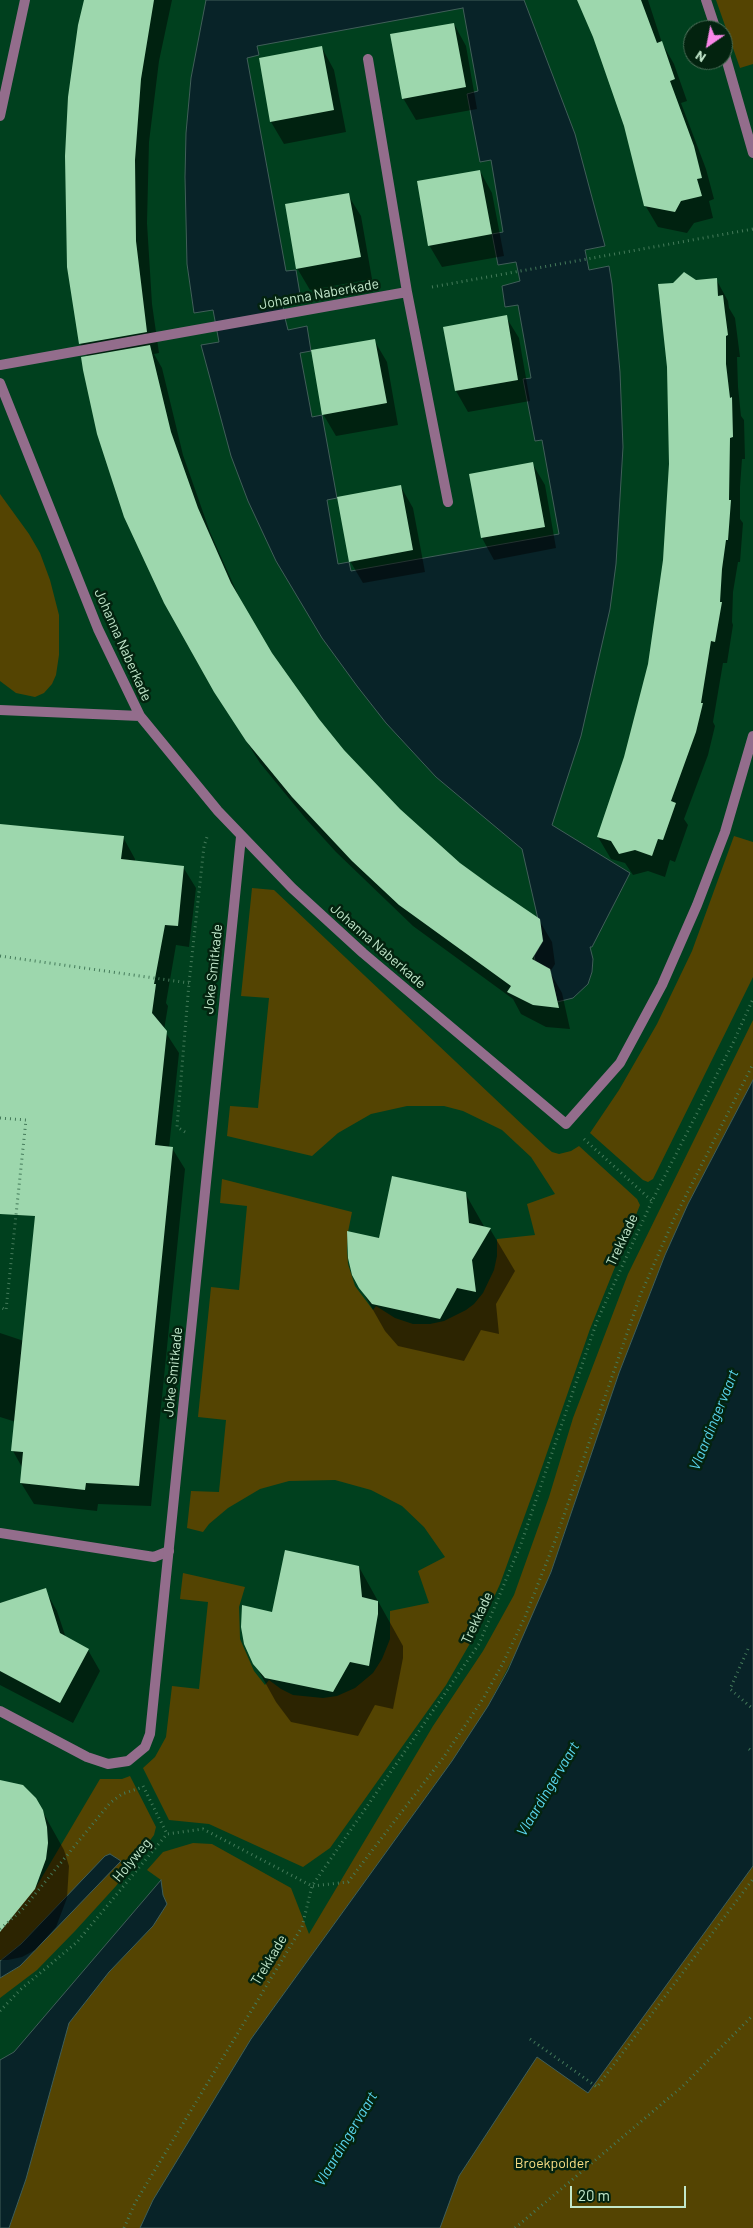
<!DOCTYPE html>
<style>
body{margin:0}
#map{position:relative;width:753px;height:2228px;overflow:hidden;background:#00401e;font-family:Barlow,sans-serif}
canvas{display:block}
.north{position:absolute;left:683px;top:20px;width:50px;height:50px;box-sizing:border-box;background:#03230f;border:1px solid #4f715a;border-radius:50%;rotate:213deg;font-size:14px;font-weight:700;line-height:20px;text-align:center;color:#c2e7cb}
.north::after{content:'';display:block;margin:auto;width:18px;height:22px;background:#f987e8;clip-path:polygon(50% 0,100% 100%,50% 72%,0 100%)}
.scale{position:absolute;left:570px;top:2186px;width:116px;height:22px;box-sizing:border-box;border:2px solid #c2e7cb;border-top:0;padding-left:6px;font-size:15px;line-height:18px;white-space:nowrap;color:#c2e7cb;-webkit-text-stroke:4px #03230f;paint-order:stroke}
</style>
<div id="map">
<canvas width="753" height="2228"></canvas>
<div class="north">N</div>
<div class="scale">20 m</div>
</div>
<script>
const context = document.querySelector('canvas').getContext('2d');
context.lineJoin = 'round';
function fill(path, color) { context.fillStyle = color; context.fill(path, 'evenodd'); }
const shape = rows => new Path2D(rows.map(r => 'M' + r).join(''));
function strokePath(path, color, width, dash) { context.strokeStyle = color; context.lineWidth = width; context.lineCap = dash ? 'butt' : 'round'; context.setLineDash(dash || []); context.stroke(path); }
function write(font, color, halo, rows, align = 'center') {
  context.font = font + ' Barlow,sans-serif'; context.lineWidth = 5; context.setLineDash([]); context.textBaseline = 'middle'; context.strokeStyle = halo; context.fillStyle = color; for (const [text, x, y, turn = 0] of rows) {
    context.save(); context.translate(x, y); context.rotate((+turn || 0) * Math.PI / 180); context.textAlign = isNaN(turn) ? turn : align; if (halo) context.strokeText(text, 0, 0); context.fillText(text, 0, 0); context.restore();
  }
}
fill(shape([
 [716,0,753,0,753,64,740,68],
 [0,494,29,534,40,553,50,580,59,615,59,655,56,675,52,684,44,693,35,697,16,693,0,681],
 [734,836,753,842,753,977,653,1179,648,1182,643,1180,590,1133,619,1090,657,1024,692,951],
 [252,888,274,890,546,1147,552,1152,559,1154,571,1151,579,1146,637,1199,640,1205,590,1329,534,1490,500,1584,484,1619,446,1685,330,1848,303,1867,209,1824,169,1820,143,1768,155,1757,166,1737,172,1686,199,1689,208,1602,180,1599,183,1573,245,1587,239,1607,240,1639,254,1671,265,1685,269,1680,281,1689,293,1695,323,1698,337,1696,355,1688,373,1673,382,1659,390,1639,390,1611,429,1603,418,1571,445,1557,424,1527,402,1506,371,1490,335,1480,289,1481,260,1489,228,1508,209,1524,203,1532,187,1528,191,1491,219,1492,226,1420,198,1417,211,1287,239,1290,247,1206,220,1203,222,1179,352,1212,348,1232,347,1250,348,1264,355,1286,373,1310,376,1306,395,1318,413,1324,430,1324,444,1321,466,1310,474,1304,483,1293,494,1270,497,1256,497,1239,535,1235,527,1204,555,1194,531,1157,502,1130,463,1111,444,1106,407,1106,371,1114,338,1133,312,1156,227,1136,230,1106,258,1108,269,998,241,996],
 [753,1020,753,1080,688,1204,665,1255,619,1373,551,1572,522,1641,488,1706,452,1761,251,2039,153,2200,140,2228,9,2228,26,2179,69,2023,109,1972,153,1926,163,1895,161,1880,147,1870,163,1852,193,1843,212,1844,291,1888,309,1934,433,1726,483,1651,514,1595,549,1497,573,1418,628,1274],
 [130,1776,156,1827,154,1835,116,1886,75,1931,37,1970,0,1998,0,1978,20,1966,44,1920,21,1944,0,1961,0,1919,35,1889,100,1779,122,1779],
 [753,1866,753,2228,425,2228,455,2185,459,2176,537,2056,588,2092]
]), '#544402');
const water = shape([
 [206,0,524,0,575,134,605,246,585,250,589,270,609,266,612,284,620,372,623,447,616,564,610,609,581,736,552,825,630,873,592,947,590,947,593,959,592,972,588,984,573,998,557,1002,550,969,535,961,534,956,543,941,522,849,436,777,386,723,357,686,322,638,276,561,248,501,231,456,201,345,219,342,213,310,194,313,187,264,185,177,186,133,191,78,206,0],
 [463,8,478,91,467,94,480,162,491,160,503,232,492,234,498,265,516,262,520,281,502,286,505,307,518,305,531,378,523,379,535,441,542,440,559,534,351,571,349,562,338,564,327,500,337,498,322,415,312,417,300,353,311,351,307,326,288,330,284,314,282,297,300,294,296,270,286,271,247,58,259,55,257,46,463,8],
 [753,1080,753,1866,588,2093,537,2057,459,2176,440,2228,140,2228,153,2200,251,2039,452,1761,488,1706,508,1670,551,1572,619,1373,665,1255,688,1204,753,1080],
 [110,1854,121,1861,20,1966,0,1978,0,1961,21,1944,105,1856,110,1854],
 [161,1880,163,1895,167,1904,153,1926,109,1972,69,2023,26,2179,9,2228,0,2228,0,2060,14,2052,161,1880]
]);
fill(water, '#082328');
strokePath(water, '#405e59', 1);
fill(shape([
 [84,0,172,0,159,61,149,142,147,223,152,304,159,353,154,354,162,368,183,455,210,532,243,606,271,654,318,720,343,751,399,810,460,864,539,920,552,942,555,964,550,972,562,993,570,1029,546,1027,521,1014,513,999,413,926,336,852,306,819,260,763,199,665,88,357,80,343],
 [578,0,648,0,662,43,674,64,687,101,681,103,706,169,714,199,709,201,713,218,694,223,687,233,658,227,645,205,625,126,594,37],
 [454,24,466,46,477,109,416,120,403,98],
 [322,48,334,70,346,132,284,144,271,122,260,59],
 [480,171,492,193,504,256,442,267,429,245],
 [348,195,361,216,372,279,310,290,297,268],
 [716,279,728,301,729,308,735,318,740,357,737,357,738,387,741,416,744,420,745,459,742,459,740,487,740,519,743,523,740,562,738,562,733,592,732,622,733,625,727,663,723,663,713,722,715,726,708,755,684,819,688,825,675,862,670,860,665,877,648,871,633,875,625,863,611,859,598,837,626,757,649,664,657,612,696,281],
 [506,317,519,338,530,401,468,412,456,391],
 [374,340,387,362,398,425,336,436,323,414],
 [532,463,545,485,556,548,494,560,482,538,471,475],
 [401,487,413,508,425,572,363,583,350,561],
 [0,825,123,837,135,859,135,862,183,867,196,888,189,947,176,945,166,1003,168,1006,164,1030,179,1053,169,1148,172,1148,185,1169,151,1506,98,1504,97,1511,34,1504,21,1483,23,1469,13,1451,16,1422,0,1417,0,1333,24,1341,46,1123,0,1119],
 [465,1193,485,1228,490,1229,515,1271,496,1304,499,1334,481,1330,464,1361,398,1346,385,1331,360,1287,380,1239],
 [359,1567,403,1646,403,1658,393,1709,375,1705,358,1736,291,1722,276,1702,251,1657,273,1614],
 [45,1590,57,1611,66,1638,88,1650,100,1671,73,1723,0,1685,0,1603],
 [0,1781,35,1798,64,1850,69,1866,67,1898,56,1927,35,1950,22,1957,8,1960,0,1960]
]), '#0007');
fill(shape([
 [84,0,154,0,141,79,135,160,136,241,147,332,79,344,67,267,65,156,68,97,78,25],
 [577,0,641,0,657,43,662,41,675,79,670,81,694,146,702,178,697,179,702,196,681,201,675,212,644,206,624,126,593,37],
 [454,23,466,87,402,99,390,34],
 [322,46,334,110,270,122,259,58],
 [480,170,492,234,428,246,417,181],
 [349,193,361,257,296,269,285,204],
 [684,272,696,280,717,278,718,296,723,295,725,312,728,335,726,336,726,364,730,398,732,397,733,437,730,438,729,500,731,500,728,540,726,540,722,569,720,602,722,602,715,642,711,641,701,703,703,703,696,732,671,801,676,803,663,840,658,839,652,856,635,850,619,854,611,841,597,837,624,757,648,664,663,560,669,464,667,367,658,284,673,283],
 [507,315,518,380,455,391,443,327],
 [375,339,387,403,322,415,311,350],
 [150,345,171,432,198,508,231,583,272,653,319,719,344,750,400,809,460,863,493,887,540,919,543,941,532,959,550,969,559,1008,533,1005,507,992,511,986,399,905,352,861,292,797,246,741,214,692,164,603,124,517,97,434,83,370,81,357],
 [533,462,545,527,481,538,469,474],
 [401,485,413,550,349,562,337,497],
 [0,824,124,836,121,859,184,866,178,926,165,925,154,984,156,984,152,1013,167,1031,155,1145,173,1147,139,1486,86,1483,85,1490,20,1483,23,1452,11,1451,35,1216,0,1214],
 [392,1176,466,1192,469,1223,491,1228,472,1260,476,1292,457,1288,440,1319,372,1304,359,1288,352,1275,348,1258,347,1231,379,1238],
 [285,1550,359,1566,362,1597,378,1601,378,1614,369,1666,350,1662,333,1692,265,1678,253,1664,244,1644,241,1627,242,1605,272,1612],
 [46,1588,60,1633,89,1649,60,1703,0,1671,0,1603],
 [0,1780,23,1785,36,1798,43,1810,47,1827,48,1843,46,1859,35,1889,0,1932]
]), '#9dd7ad');
strokePath(shape([
 [432,287,753,229],
 [0,956,189,983],
 [0,1118,26,1120,6,1310,0,1307],
 [185,1132,177,1127,189,983,204,846,207,837],
 [584,1139,652,1201],
 [748,1649,730,1689,753,1709],
 [749,1749,753,1752],
 [143,1786,167,1834],
 [313,1886,348,1882,443,1758,483,1699,502,1665,525,1617,555,1541,640,1296,673,1221,753,1064],
 [0,1929,22,1910,110,1803,122,1794,143,1787],
 [0,2011,20,1990,77,1942,167,1834,203,1829,312,1886],
 [530,2039,597,2087,753,1879],
 [124,2228,135,2203,302,1927,312,1886,479,1644,521,1544,597,1321,652,1201,733,1043,753,999],
 [515,2228,683,2086,753,2015]
]), '#447a5a', 3, [1, 4]);
strokePath(shape([
 [0,1533,154,1557,169,1551]
]), '#936d8c', 10);
strokePath(shape([
 [706,0,716,30],
 [723,48,753,153],
 [368,59,407,292,448,502],
 [0,116,25,0],
 [0,365,407,292],
 [0,383,98,629,140,716,218,811,292,888,363,953,566,1124,620,1063,662,985,697,905,725,832,753,736],
 [0,710,140,716],
 [0,1711,87,1757,108,1764,128,1761,145,1747,150,1734,241,837]
]), '#936d8c', 10);
write('14px', '#c2e7cb', '#03230f', [
 ["Johanna Naberkade",319,294,-10],
 ["Johanna Naberkade",123,645,66],
 ["Johanna Naberkade",378,946,41],
 ["Joke Smitkade",213,969,-84],
 ["Trekkade",622,1240,-65],
 ["Joke Smitkade",173,1372,-84],
 ["Trekkade",477,1618,-65],
 ["Holyweg",132,1860,-50],
 ["Trekkade",269,1960,-59]
]);
write('14px', '#fbdf86', '#03230f', [
 ["Broekpolder",552,2163]
]);
write('italic 15px', '#59d4ec', '#03230f', [
 ["Vlaardingervaart",714,1420,-68],
 ["Vlaardingervaart",548,1789,-59],
 ["Vlaardingervaart",346,2139,-59]
]);
</script>
